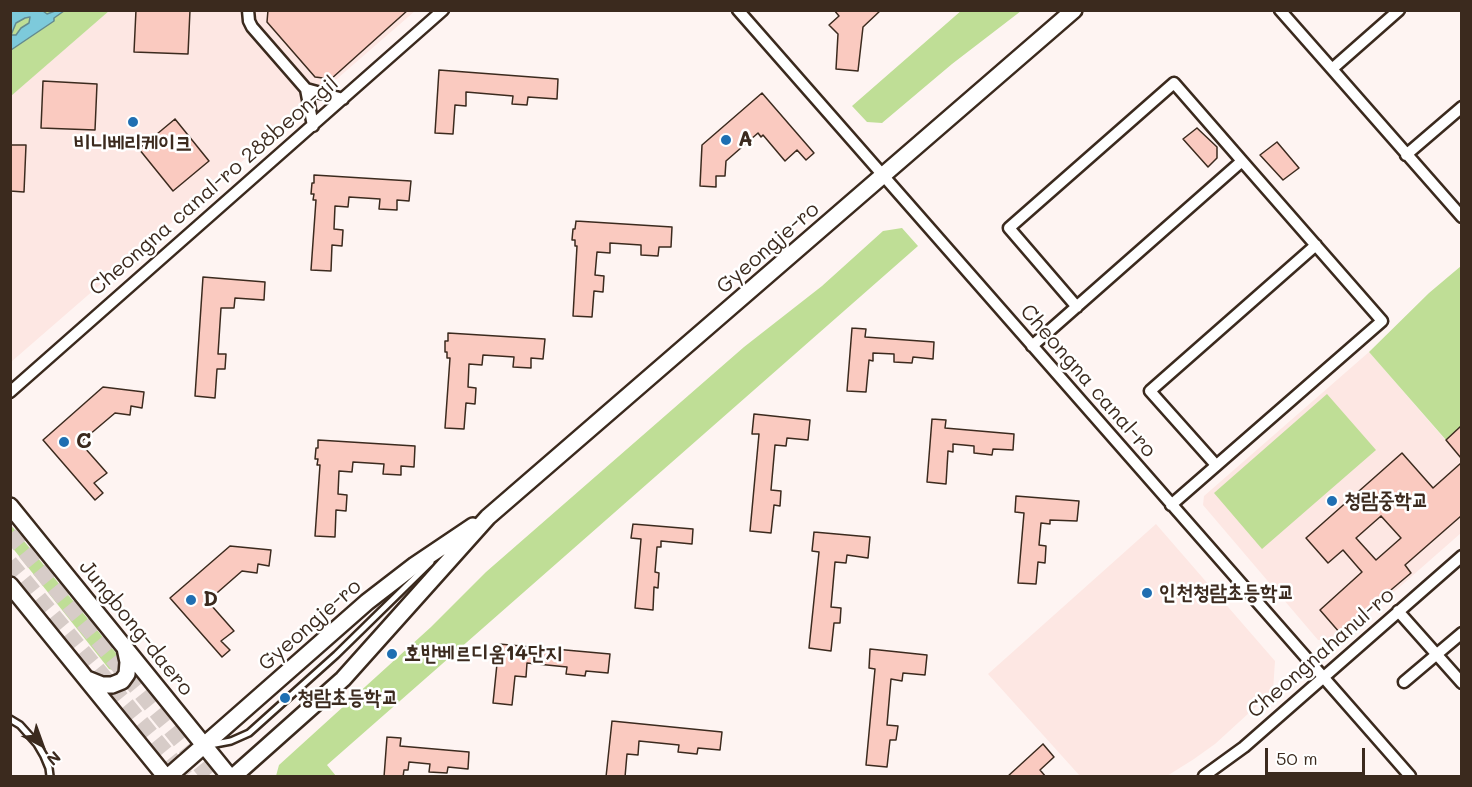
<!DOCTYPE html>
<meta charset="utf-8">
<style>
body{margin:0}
#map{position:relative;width:1472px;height:787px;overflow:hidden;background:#fef4f2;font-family:Mali,sans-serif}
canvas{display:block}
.frame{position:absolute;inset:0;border:12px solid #3b2a1e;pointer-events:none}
.north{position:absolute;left:12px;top:715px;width:60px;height:60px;-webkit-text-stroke:4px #fff;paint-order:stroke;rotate:139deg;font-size:16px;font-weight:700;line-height:24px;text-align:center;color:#3b2a1e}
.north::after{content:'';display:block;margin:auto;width:21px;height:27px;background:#3b2a1e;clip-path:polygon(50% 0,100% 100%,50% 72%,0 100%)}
.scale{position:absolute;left:1265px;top:748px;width:100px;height:27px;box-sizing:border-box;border:3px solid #3b2a1e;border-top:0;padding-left:8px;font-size:18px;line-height:21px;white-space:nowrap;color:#3b2a1e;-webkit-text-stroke:4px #fff;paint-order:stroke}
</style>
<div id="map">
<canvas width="1472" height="787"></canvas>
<div class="frame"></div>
<div class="north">N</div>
<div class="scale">50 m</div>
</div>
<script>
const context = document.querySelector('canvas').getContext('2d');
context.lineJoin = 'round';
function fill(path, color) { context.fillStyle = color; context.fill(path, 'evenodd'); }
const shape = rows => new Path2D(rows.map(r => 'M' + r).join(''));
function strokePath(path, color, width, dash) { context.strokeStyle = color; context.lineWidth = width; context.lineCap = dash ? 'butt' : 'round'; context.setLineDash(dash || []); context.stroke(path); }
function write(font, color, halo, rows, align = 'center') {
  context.font = font + ' Mali,"Poor Story",sans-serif'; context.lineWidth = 5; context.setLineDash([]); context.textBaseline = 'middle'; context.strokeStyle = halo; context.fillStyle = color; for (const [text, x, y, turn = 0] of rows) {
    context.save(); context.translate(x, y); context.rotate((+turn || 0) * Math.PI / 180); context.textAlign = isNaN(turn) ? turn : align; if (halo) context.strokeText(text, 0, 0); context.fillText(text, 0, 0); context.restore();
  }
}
fill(shape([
 [109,11,415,11,11,362,10,96],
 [1369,352,1461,458,1461,533,1338,641,1318,640,1203,505,1204,496],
 [1156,524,1275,661,1273,691,1215,744,1194,759,1167,776,1080,776,988,674]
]), '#fde7e3');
fill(shape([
 [962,10,1021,11,952,64,882,123,867,122,852,106],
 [11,11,109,11,11,96],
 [902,228,918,246,327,765,336,776,276,776,279,765,431,627,486,572,744,347,822,286,883,231],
 [1461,266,1461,426,1446,440,1369,352,1429,293],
 [1327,394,1376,450,1262,549,1214,493],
 [10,524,120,658,121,665,118,668,113,670,109,669,11,546]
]), '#bfde96');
const water = shape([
 [11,10,43,11,47,14,55,11,64,11,54,18,54,21,11,50,11,10],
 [30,17,29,23,21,28,16,35,11,35,16,23,25,18,30,17]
]);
fill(water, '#7dcadb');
strokePath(water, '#638a8f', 1.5);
const building = shape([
 [136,10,190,10,188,54,134,52,136,10],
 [268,10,408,10,331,79,315,77,267,22,268,10],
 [834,10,881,10,863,27,858,71,836,69,838,34,829,25,839,16,834,10],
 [439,70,558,79,557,99,528,97,527,105,512,104,513,96,466,92,466,106,455,105,453,134,435,133,439,70],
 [43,81,97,84,95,130,41,128,43,81],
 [762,93,814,153,806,160,797,150,785,161,763,135,761,137,758,133,726,161,725,176,716,176,716,187,700,186,702,145,762,93],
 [175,119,209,161,173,191,139,149,175,119],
 [1197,128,1217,147,1217,158,1208,167,1183,139,1197,128],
 [1277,142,1299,168,1283,180,1260,155,1277,142],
 [10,145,26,145,24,192,10,191,10,145],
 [314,175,411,181,409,201,397,200,397,210,379,209,380,199,349,197,348,207,335,206,334,229,343,230,342,246,332,245,331,271,311,270,316,200,313,200,314,194,311,194,312,183,314,183,314,175],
 [576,221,672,227,671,247,659,247,658,256,641,255,641,245,610,243,610,253,597,252,595,275,604,276,603,292,594,291,592,317,573,316,577,246,575,246,575,240,572,240,573,229,575,229,576,221],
 [203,277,265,282,264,300,235,298,234,308,221,308,218,354,226,354,225,369,217,369,215,398,195,396,203,277],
 [852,328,866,329,865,337,934,342,933,359,913,357,912,363,894,362,894,354,873,353,873,361,869,360,866,392,847,391,852,328],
 [448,333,545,339,543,359,531,358,531,368,513,367,514,357,483,355,482,365,469,364,468,387,476,388,475,404,466,403,464,429,445,428,450,358,447,358,447,352,445,352,445,341,448,341,448,333],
 [103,387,144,392,142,408,131,406,130,415,115,413,82,441,86,446,84,447,107,473,94,483,103,493,95,500,43,440,103,387],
 [754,414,810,420,808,440,787,438,786,446,775,445,771,490,781,491,780,506,774,505,771,533,750,531,759,434,752,434,754,414],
 [932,419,946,420,945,428,1014,434,1013,450,993,449,992,455,974,453,974,446,953,444,953,452,948,451,946,484,927,482,932,419],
 [1461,426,1461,458,1446,440,1461,426],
 [318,440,415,446,414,467,401,466,401,475,383,474,384,464,353,462,352,472,339,471,338,494,347,495,346,511,336,510,335,537,315,536,320,465,317,465,318,459,315,459,316,448,318,448,318,440],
 [1402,453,1433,488,1461,463,1461,516,1405,565,1411,573,1340,633,1320,610,1362,572,1343,550,1328,563,1306,538,1402,453],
 [1381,516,1401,538,1376,560,1356,538,1381,516],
 [1016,496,1079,501,1077,521,1050,520,1050,524,1041,523,1039,545,1046,546,1045,563,1038,562,1036,584,1018,583,1024,513,1015,512,1016,496],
 [633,524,693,529,692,544,661,541,661,547,657,547,655,572,659,573,658,588,654,587,653,610,635,608,641,539,631,538,633,524],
 [814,532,870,537,868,558,847,555,846,563,835,562,831,607,841,608,840,623,834,623,831,651,809,648,819,552,812,551,814,532],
 [230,546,271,550,269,566,258,564,257,573,242,571,210,599,213,603,211,605,234,631,221,641,230,650,222,657,170,598,230,546],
 [499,644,610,654,608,673,586,671,585,676,566,674,567,667,527,663,526,677,515,676,512,705,493,703,499,644],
 [870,649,927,655,925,675,903,673,902,681,891,679,887,725,898,726,896,740,890,740,887,767,866,765,875,669,869,668,870,649],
 [612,721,722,732,720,750,698,748,697,754,678,752,679,745,639,741,638,755,627,754,625,777,606,777,612,721],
 [387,737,401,738,400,746,469,752,468,769,448,767,447,773,429,772,430,764,409,762,408,770,404,770,403,777,384,777,387,737],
 [1043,744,1054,757,1040,770,1046,777,1007,777,1043,744]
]);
fill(building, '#facac0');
strokePath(building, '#3b2a1e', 1.5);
strokePath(shape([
 [10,534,208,776],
 [10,562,186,776]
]), '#d7ccc8', 15, [15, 8]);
const service = shape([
 [10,719,20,725,37,744,44,756,49,768,50,776],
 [210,745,231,741,249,733,336,655,431,562]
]);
const minor = shape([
 [248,10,249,21,252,27,306,89],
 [738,10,1410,776],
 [1280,10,1332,69],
 [1399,10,1332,69,1462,217],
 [313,126,306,89,343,99],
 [1406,155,1462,107],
 [1077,307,1009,228,1174,83,1242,161],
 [1032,346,1242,161,1382,321,1171,505],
 [10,392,443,10],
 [1216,465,1150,391,1316,245],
 [1398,611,1462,683],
 [1404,682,1462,633],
 [1204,776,1244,747,1462,556]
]);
const secondary = shape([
 [10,506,229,776],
 [10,585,165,776],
 [87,679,102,685,112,685,122,681,127,674,128,662,125,648],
 [169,776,367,602,415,565,473,526],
 [234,776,343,679,488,517,1074,10]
]);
strokePath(service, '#3b2a1e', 10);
strokePath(minor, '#3b2a1e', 15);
strokePath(secondary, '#3b2a1e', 20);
strokePath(service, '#fff', 5);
strokePath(minor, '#fff', 10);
strokePath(secondary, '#fff', 15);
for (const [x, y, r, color] of [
 [133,122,6,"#1f6fb2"],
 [726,140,6,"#1f6fb2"],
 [64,442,6,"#1f6fb2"],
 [1332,501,6,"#1f6fb2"],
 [1147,593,6,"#1f6fb2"],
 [191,600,6,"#1f6fb2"],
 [392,654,6,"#1f6fb2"],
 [285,698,6,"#1f6fb2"]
]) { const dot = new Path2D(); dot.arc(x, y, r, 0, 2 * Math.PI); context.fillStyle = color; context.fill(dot); strokePath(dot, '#fff', 2); }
write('bold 21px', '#3b2a1e', '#fff', [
 ["A",738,140],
 ["비니베리케이크",133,144,"center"],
 ["C",76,442],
 ["청람중학교",1344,501],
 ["인천청람초등학교",1159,593],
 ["D",203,600],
 ["호반베르디움14단지",404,654],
 ["청람초등학교",297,698]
], 'left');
write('21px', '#3b2a1e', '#fff', [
 ["Cheongna canal-ro 288beon-gil",214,186,-41],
 ["Gyeongje-ro",768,248,-41],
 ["Cheongna canal-ro",1088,381,49],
 ["Gyeongje-ro",310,625,-41],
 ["Jungbong-daero",136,628,51],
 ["Cheongnahanul-ro",1321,653,-41]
]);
</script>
